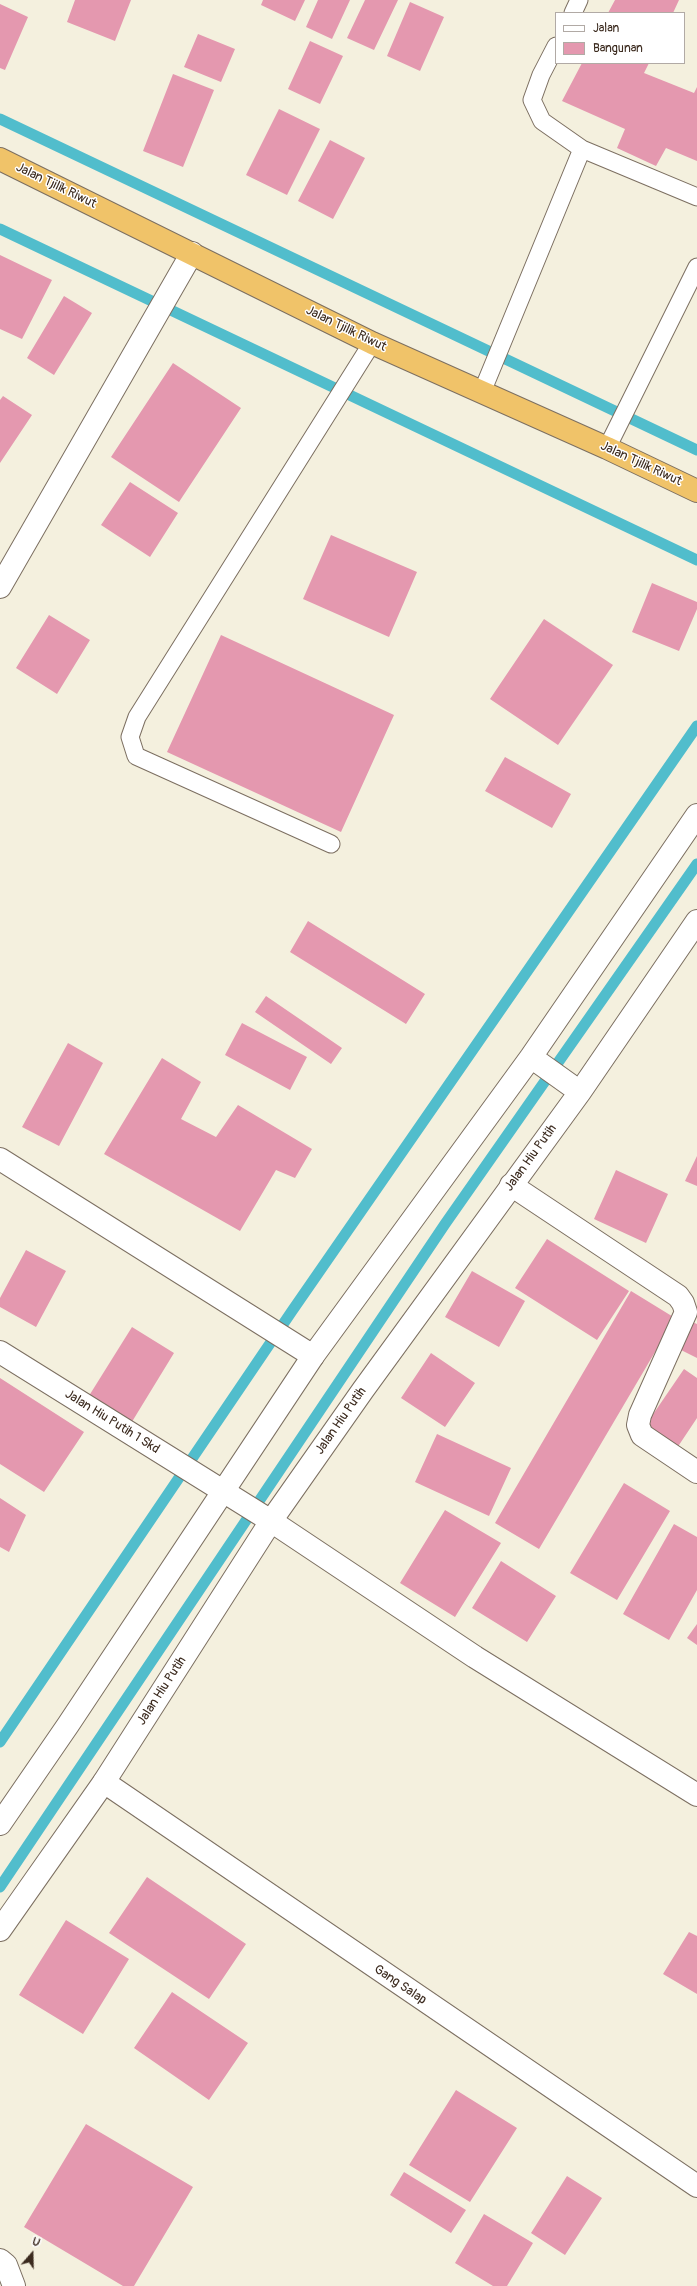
<!DOCTYPE html>
<html>
<head>
<meta charset="utf-8">
<style>
	body { margin:0 }
	#map { position:relative; width:697px; height:2286px; overflow:hidden; background:#f4f0de; font-family:Pangolin,sans-serif }
	canvas { display:block }
	.legend { position:absolute; left:555px; top:12px; width:130px; height:52px; box-sizing:border-box; background:#fff; border:1px solid #b1aaa5; margin:0; padding:5px 7px; list-style:none; font-size:12px; color:#3b2a1e }
	.legend li { display:flex; align-items:center; gap:8px; height:20px }
	.legend b { width:20px; border:1px solid #b1aaa5 }
	.north { position:absolute; left:12px; top:2234px; width:40px; height:40px; -webkit-text-stroke:3px #fff; paint-order:stroke; rotate:20deg; font-size:11px; font-weight:700; line-height:16px; text-align:center; color:#3b2a1e }
	.north::after { content:''; display:block; margin:auto; width:14px; height:18px; background:#3b2a1e; clip-path:polygon(50% 0,100% 100%,50% 72%,0 100%) }
</style>
</head>
<body>
<div id="map">
<canvas width="697" height="2286"></canvas>
<ul class="legend">
<li><b style="height:5px;background:#fff"></b>Jalan</li>
<li><b style="height:11px;background:#e498af"></b>Bangunan</li>
</ul>
<div class="north">U</div>
</div>
<script>
const g = document.querySelector('canvas').getContext('2d');
g.lineJoin = 'round';
function poly(rows) {
  const path = new Path2D();
  for (const r of rows) {
    path.moveTo(r[0], r[1]);
    for (let i = 2; i < r.length; i += 2) path.lineTo(r[i], r[i + 1]);
  }
  return path;
}
function trace(path, color, width, dash) {
  g.strokeStyle = color;
  g.lineWidth = width;
  g.lineCap = dash ? 'butt' : 'round';
  g.setLineDash(dash || []);
  g.stroke(path);
}
function fill(path, color) {
  g.fillStyle = color;
  g.fill(path, 'evenodd');
}
function drawText(font, color, halo, rows, align = 'center') {
  g.font = font + ' Pangolin,sans-serif';
  g.lineWidth = 3;
  g.setLineDash([]);
  g.textBaseline = 'middle';
  g.strokeStyle = halo;
  g.fillStyle = color;
  for (const [text, x, y, turn = 0] of rows) {
    g.save();
    g.translate(x, y);
    g.rotate((+turn || 0) * Math.PI / 180);
    g.textAlign = isNaN(turn) ? turn : align;
    if (halo) g.strokeText(text, 0, 0);
    g.fillText(text, 0, 0);
    g.restore();
  }
}
trace(poly([
	[0,119,697,450],
	[0,229,697,560],
	[0,1742,292,1311,697,726],
	[0,1887,445,1224,697,864]
]), '#51bdcc', 11);
fill(poly([
	[75,0,131,0,115,41,67,22],
	[263,0,305,0,295,21,261,5],
	[318,0,350,0,332,39,306,27],
	[365,0,398,0,374,50,347,38],
	[615,0,679,0,673,13,608,13],
	[410,2,444,17,420,71,387,56],
	[0,4,28,17,5,70,0,68],
	[198,34,235,49,221,82,184,67],
	[310,41,343,56,320,104,288,89],
	[582,63,649,63,644,73,694,93,697,87,697,161,666,148,656,166,617,148,625,129,562,101],
	[173,74,214,90,183,167,143,151],
	[279,109,320,129,287,195,246,175],
	[330,140,365,158,333,219,298,201],
	[0,255,52,280,22,339,0,329],
	[64,296,92,313,54,375,27,358],
	[173,363,241,408,179,502,111,457],
	[3,396,32,415,0,463,0,400],
	[130,482,178,513,150,557,101,525],
	[331,535,417,572,389,637,303,599],
	[652,583,697,602,697,609,679,651,632,632],
	[49,615,90,640,57,694,16,668],
	[544,619,613,665,558,745,490,699],
	[221,635,394,715,341,832,167,752],
	[505,757,571,794,552,828,485,791],
	[308,921,425,994,406,1024,290,952],
	[266,996,342,1048,331,1064,255,1012],
	[242,1023,307,1057,290,1090,225,1055],
	[68,1043,103,1063,59,1146,22,1127],
	[162,1058,201,1082,181,1119,216,1137,238,1105,312,1149,295,1178,276,1170,240,1231,104,1154],
	[697,1156,697,1186,685,1181],
	[616,1170,668,1194,646,1243,594,1219],
	[547,1239,629,1291,597,1340,515,1288],
	[26,1250,66,1271,36,1327,0,1307,0,1298],
	[472,1271,525,1301,499,1347,445,1317],
	[631,1291,675,1318,539,1549,495,1523],
	[690,1321,697,1324,697,1358,677,1348],
	[132,1327,174,1353,130,1425,87,1399],
	[431,1353,475,1383,445,1427,401,1398],
	[684,1369,697,1378,697,1418,675,1451,643,1429],
	[0,1378,84,1432,44,1492,0,1464],
	[437,1434,511,1468,489,1516,415,1482],
	[624,1483,670,1511,617,1600,570,1573],
	[0,1498,26,1515,9,1552,0,1547],
	[445,1510,501,1543,455,1617,400,1583],
	[674,1524,697,1537,697,1590,669,1640,623,1614],
	[501,1561,556,1596,527,1642,472,1608],
	[697,1624,697,1645,687,1638],
	[147,1877,246,1944,209,1999,109,1933],
	[66,1920,129,1959,83,2034,19,1995],
	[689,1932,697,1936,697,1994,663,1974],
	[172,1992,248,2043,209,2100,134,2048],
	[456,2090,517,2128,470,2202,409,2165],
	[86,2124,193,2187,134,2286,123,2286,24,2227],
	[404,2172,466,2210,451,2233,390,2195],
	[567,2176,602,2198,565,2255,531,2233],
	[484,2214,533,2243,507,2286,493,2286,455,2263]
]), '#e498af');
const service = poly([
	[573,13,579,0],
	[582,149,697,197],
	[482,392,582,149,542,121,532,100,541,75,556,46],
	[607,448,697,267],
	[331,844,136,756,130,737,137,717,372,343]
]);
const minor = poly([
	[0,587,192,253],
	[0,1159,313,1356],
	[511,1185,678,1296,683,1303,686,1312,640,1415,638,1425,642,1435,697,1472],
	[0,1352,271,1521,475,1657,697,1795],
	[104,1782,697,2186],
	[0,2260,6,2265,14,2286]
]);
const tertiary = poly([
	[531,1057,580,1092],
	[0,1824,68,1725,313,1356,531,1057,697,815],
	[0,1930,104,1782,271,1521,363,1390,580,1092,697,921]
]);
const trunk = poly([
	[0,159,372,343,607,448,697,491]
]);
trace(service, '#7c6f61', 19);
trace(minor, '#7c6f61', 24);
trace(tertiary, '#7c6f61', 24);
trace(trunk, '#7c6f61', 24);
trace(service, '#fff', 17);
trace(minor, '#fff', 22);
trace(tertiary, '#fff', 22);
trace(trunk, '#f0c369', 22);
drawText('13px', '#3b2a1e', '#fff', [
	["Jalan Tjilik Riwut",56,186,26],
	["Jalan Tjilik Riwut",346,329,26],
	["Jalan Tjilik Riwut",641,464,25],
	["Jalan Hiu Putih",531,1158,-54],
	["Jalan Hiu Putih",341,1421,-55],
	["Jalan Hiu Putih 1 Skd",112,1422,32],
	["Jalan Hiu Putih",162,1691,-57],
	["Gang Salap",400,1985,34]
]);
</script>
</body>
</html>
